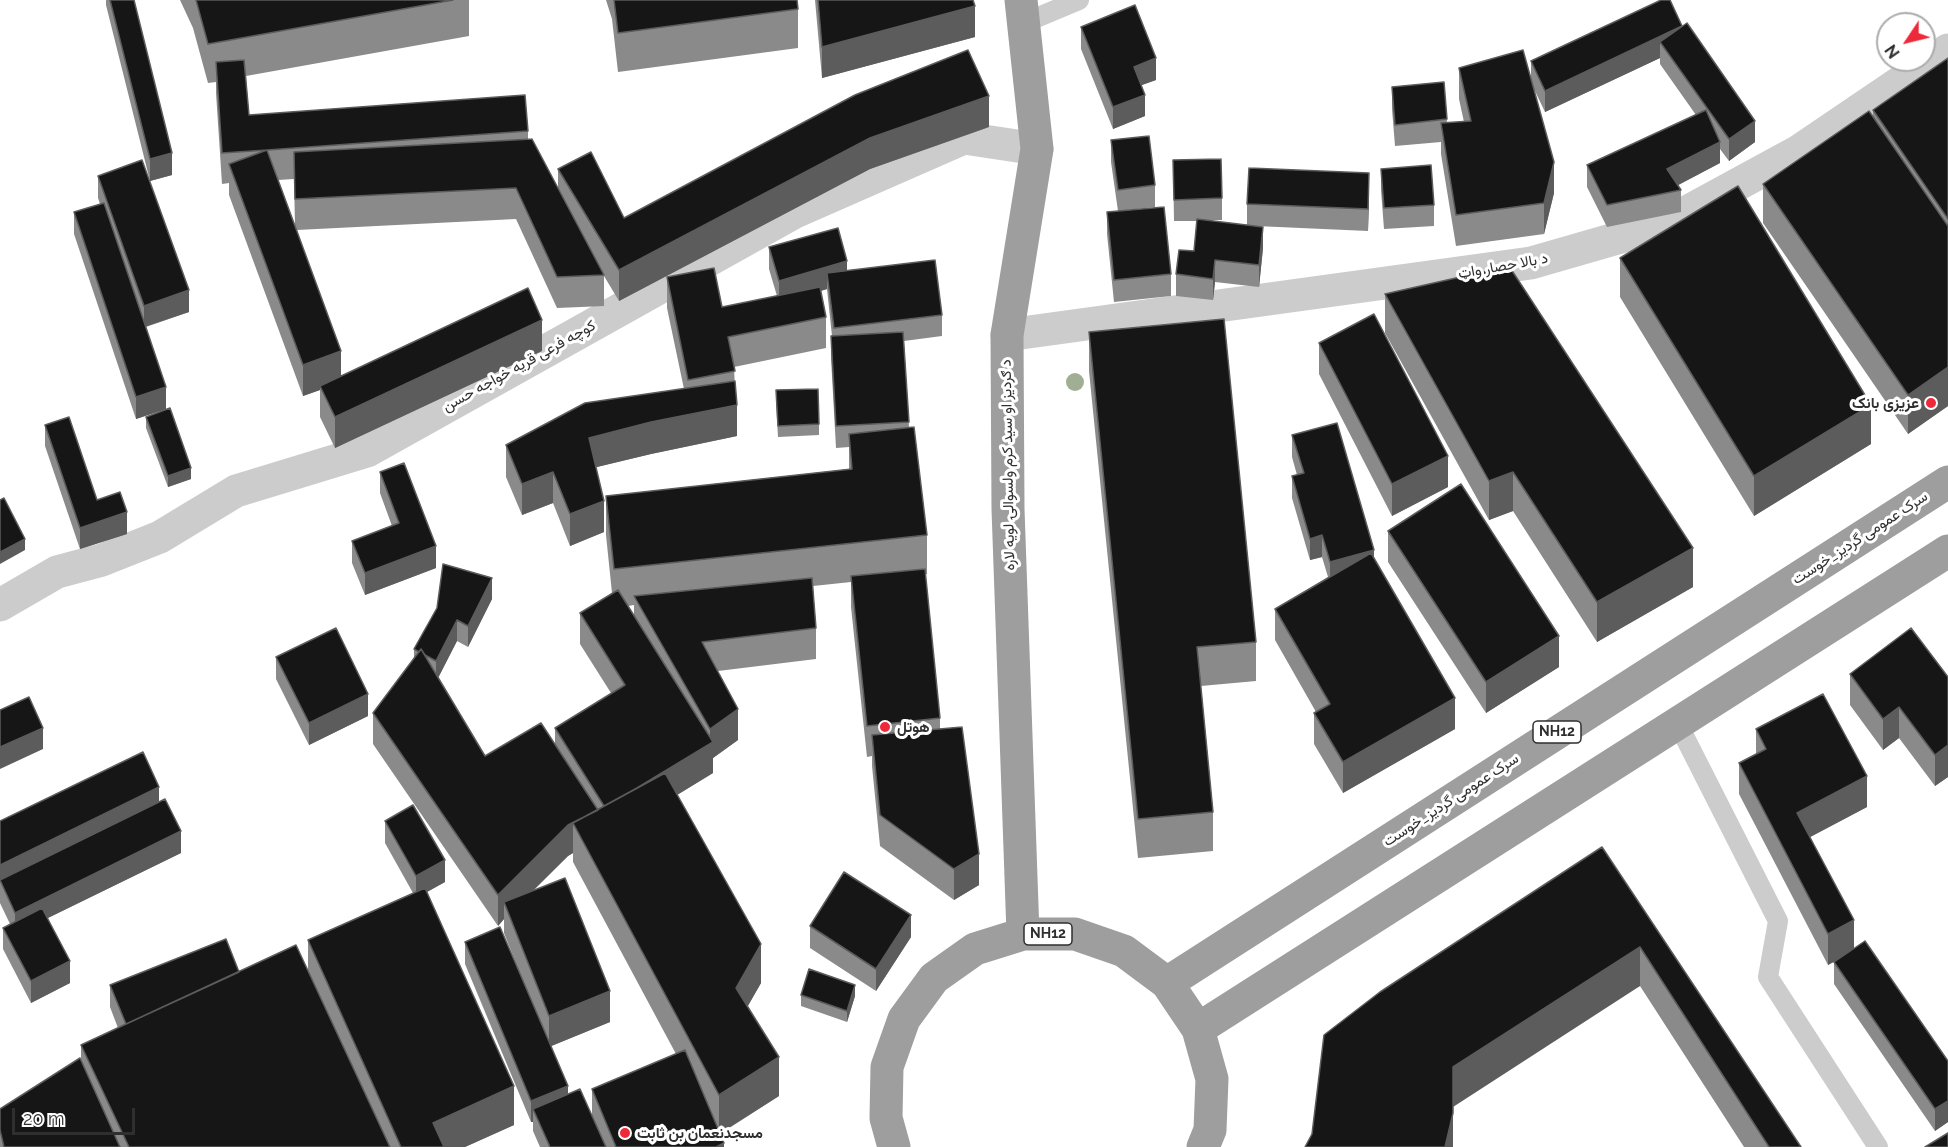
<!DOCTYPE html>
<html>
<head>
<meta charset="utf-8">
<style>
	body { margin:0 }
	#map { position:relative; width:1948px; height:1147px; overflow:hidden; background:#fff; font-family:Raleway,sans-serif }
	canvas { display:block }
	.north { position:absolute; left:1876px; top:12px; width:60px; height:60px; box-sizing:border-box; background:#fff; border:2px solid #acacac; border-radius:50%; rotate:235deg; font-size:16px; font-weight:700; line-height:24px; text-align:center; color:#2f2f2f }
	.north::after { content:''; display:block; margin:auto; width:21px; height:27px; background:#ed2a3a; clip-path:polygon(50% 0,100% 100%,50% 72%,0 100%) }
	.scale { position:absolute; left:12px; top:1108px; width:123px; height:27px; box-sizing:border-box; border:3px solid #2f2f2f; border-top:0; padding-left:8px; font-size:18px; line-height:21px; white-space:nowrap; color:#2f2f2f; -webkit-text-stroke:4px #fff; paint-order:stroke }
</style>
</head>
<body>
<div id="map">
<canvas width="1948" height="1147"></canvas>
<div class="north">N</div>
<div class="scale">20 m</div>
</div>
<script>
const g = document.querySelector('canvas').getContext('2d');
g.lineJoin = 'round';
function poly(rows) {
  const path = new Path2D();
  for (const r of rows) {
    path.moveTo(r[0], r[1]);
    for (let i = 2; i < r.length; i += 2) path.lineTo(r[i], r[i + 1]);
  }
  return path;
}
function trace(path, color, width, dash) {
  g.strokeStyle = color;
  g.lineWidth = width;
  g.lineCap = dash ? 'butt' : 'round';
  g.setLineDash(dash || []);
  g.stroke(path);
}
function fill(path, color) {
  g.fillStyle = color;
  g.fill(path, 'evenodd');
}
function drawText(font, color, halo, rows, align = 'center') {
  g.font = font + ' Raleway,Vazirmatn,sans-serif';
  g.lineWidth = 6;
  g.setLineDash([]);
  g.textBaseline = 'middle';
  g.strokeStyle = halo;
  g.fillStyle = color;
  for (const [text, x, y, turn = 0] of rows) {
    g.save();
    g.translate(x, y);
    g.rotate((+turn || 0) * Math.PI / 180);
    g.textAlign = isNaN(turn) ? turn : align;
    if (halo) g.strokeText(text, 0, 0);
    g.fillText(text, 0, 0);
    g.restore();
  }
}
trace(poly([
	[1024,23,1079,0],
	[1678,724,1778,921,1768,977,1878,1147]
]), '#ccc', 20);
trace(poly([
	[1007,335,1531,263,1663,225,1799,151,1948,50],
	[0,605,57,572,102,560,160,537,236,491,367,451,793,213,964,138,1037,149]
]), '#ccc', 33);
trace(poly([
	[1021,0,1037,149,1007,335,1008,509,1023,934],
	[1167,983,1948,482],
	[1198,1029,1948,551],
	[894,1147,886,1118,887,1067,904,1019,934,978,975,949,1023,934,1075,934,1124,951,1167,983,1198,1029,1212,1079,1210,1130,1203,1147]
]), '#9e9e9e', 33);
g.fillStyle = '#a0af93';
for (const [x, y] of [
	[1075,382]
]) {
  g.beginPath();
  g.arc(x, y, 9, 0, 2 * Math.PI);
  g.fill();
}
fill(poly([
	[106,0,134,0,172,175,150,181,106,5],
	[180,0,469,0,469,36,246,76,249,115,528,131,528,139,558,188,558,169,624,218,989,127,870,169,619,301,604,276,604,306,557,308,516,219,297,230,341,375,542,351,335,448,320,417,320,390,303,396,229,195,229,183,222,184,216,93,216,82,208,83,193,28],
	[294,179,295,225,278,180],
	[606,0,797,0,798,9,798,48,618,72,612,19],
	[815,0,973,0,975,37,822,78],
	[1081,27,1156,80,1141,85,1145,116,1113,129,1081,49],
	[1682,27,1755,142,1729,161,1720,149,1720,163,1678,185,1681,190,1681,212,1607,227,1587,187,1587,165,1696,115,1660,64,1660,58,1545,112,1534,89,1554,193,1544,234,1456,246,1441,154,1441,142,1395,146,1392,109,1392,87,1444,82,1447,123,1464,122,1459,99,1459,68,1531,79,1531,61],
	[1948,58,1948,406,1908,434,1763,223,1763,184,1873,117,1873,110],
	[1111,140,1155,185,1155,207,1118,211,1111,162],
	[1173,160,1222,198,1222,220,1207,220,1247,225,1247,204,1369,195,1368,231,1256,226,1263,248,1259,287,1215,282,1213,300,1176,296,1176,274,1194,251,1197,221,1174,221],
	[1381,169,1434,205,1434,226,1384,229,1381,190],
	[98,176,189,312,146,327,166,409,136,419,74,234,74,212,100,204,98,198],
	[1107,212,1171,274,1171,296,1114,302,1107,234],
	[769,247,847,271,942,315,942,336,904,341,909,427,927,535,927,574,925,574,940,718,940,729,979,885,954,900,880,846,872,766,872,756,867,757,851,607,851,582,813,586,816,628,816,659,718,671,738,740,713,758,713,773,677,795,761,983,747,1007,779,1096,720,1134,724,1147,540,1147,533,1131,533,1122,531,1122,465,964,465,942,523,981,504,933,504,919,498,926,373,744,373,713,414,658,414,649,437,608,492,599,468,647,457,641,438,678,485,756,555,745,555,728,611,693,580,644,580,613,612,593,606,535,606,496,849,469,849,447,836,448,831,358,831,336,832,336,827,289,821,291,826,317,826,348,734,367,737,436,651,454,596,467,604,532,570,546,553,503,522,515,506,477,506,445,684,389,667,308,667,277,722,307,777,296,769,269],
	[634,605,634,615,628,606],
	[573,853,573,862,676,1054,592,1089,592,1116,568,1094,551,1046,610,1022,533,891,568,856],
	[1620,258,1871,444,1754,516,1620,297],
	[1385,294,1693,587,1597,642,1513,511,1489,520,1385,333],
	[1089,332,1256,642,1256,681,1201,686,1213,812,1213,851,1138,858,1089,371],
	[1319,343,1448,487,1392,516,1319,374],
	[776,402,819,424,819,435,778,437],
	[146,417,191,479,168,487,146,428],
	[45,425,97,500,127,534,80,549,45,446],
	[1292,435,1374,558,1455,729,1343,793,1314,744,1314,713,1316,712,1275,640,1275,609,1328,577,1322,557,1310,560,1292,498,1292,476,1297,475,1292,457],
	[380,472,436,568,365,595,352,563,352,541,392,526,380,493],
	[1388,531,1559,667,1486,713,1388,562],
	[276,657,368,716,309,745,276,679],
	[1850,674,1948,677,1948,777,1935,786,1899,738,1883,750,1850,705],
	[1756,729,1867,807,1810,837,1854,948,1948,1061,1948,1122,1935,1131,1834,984,1834,962,1835,961,1828,965,1739,794,1739,763,1756,754],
	[159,802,181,853,48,918,70,983,31,1003,3,949,3,928,10,924,0,903,0,821],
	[385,821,445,882,427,892,514,1125,465,1147,0,1147,0,1109,81,1061,81,1045,118,1028,110,1007,110,985,239,972,308,971,308,940,413,893,385,843],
	[1602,847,1801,1147,1744,1147,1640,986,1305,1147],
	[810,926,911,937,876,991,810,948],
	[801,995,855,996,847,1022,801,1006]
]), '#8a8a8a');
fill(poly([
	[975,6,975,37,822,78,822,47],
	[1682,26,1682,47,1660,42,1660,58,1545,112,1545,91],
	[1156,58,1156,80,1134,88,1134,67],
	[1145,95,1145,116,1113,129,1113,107],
	[989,96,989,127,870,169,619,301,619,270,870,138],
	[1755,121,1755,142,1729,161,1729,139],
	[1720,142,1720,163,1667,191,1667,169],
	[172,153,172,175,150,181,150,159],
	[1554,162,1554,193,1544,234,1544,203],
	[1369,173,1369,195,1368,231,1368,209],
	[1263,227,1263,248,1259,287,1259,265],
	[1215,260,1215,282,1213,300,1213,279],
	[847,261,847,283,827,273,827,289,779,303,779,281],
	[189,290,189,312,144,327,144,306],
	[542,320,542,351,335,448,335,417],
	[341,351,341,382,320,386,320,390,303,396,303,365],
	[1948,367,1948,406,1908,434,1908,395],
	[166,387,166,409,136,419,136,397],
	[737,405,737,436,651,454,589,469,589,438,651,422],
	[1871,405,1871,444,1754,516,1754,476],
	[1448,456,1448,487,1392,516,1392,484],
	[191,468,191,479,168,487,168,476],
	[553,472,553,503,522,515,522,484],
	[1513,472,1513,511,1489,520,1489,481],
	[604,501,604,532,570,546,570,514],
	[127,512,127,534,80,549,80,528],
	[1322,535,1322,557,1310,560,1310,539],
	[25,539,25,550,0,564,0,552],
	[436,546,436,568,365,595,365,573],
	[1693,548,1693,587,1597,642,1597,602],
	[1374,550,1374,571,1330,584,1330,562],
	[492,578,492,599,468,647,468,626],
	[457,620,457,641,436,682,436,661],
	[1559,636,1559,667,1486,713,1486,682],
	[368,694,368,716,309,745,309,723],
	[1455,698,1455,729,1343,793,1343,762],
	[1899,707,1899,738,1883,750,1883,719],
	[738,709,738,740,713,758,713,773,605,839,605,808,710,743,710,729],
	[43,728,43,749,0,769,0,747],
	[1948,745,1948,777,1935,786,1935,755],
	[1867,776,1867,807,1797,844,1797,813],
	[159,787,159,818,0,882,0,865],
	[598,810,573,823,573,853,568,856,509,914,504,902,504,919,498,926,498,895,568,825],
	[181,831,181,853,15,934,15,913],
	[979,854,979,885,954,900,954,869],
	[445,860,445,882,416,898,416,876],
	[911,915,911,937,876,991,876,969],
	[1854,920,1854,951,1828,965,1828,934],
	[761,944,761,983,736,1027,736,988],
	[1640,947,1640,986,1453,1107,1453,1147,1445,1147,1453,1067],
	[70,961,70,983,31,1003,31,981],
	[855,985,855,996,847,1022,847,1011],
	[610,991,610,1022,549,1047,549,1016],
	[779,1057,779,1096,719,1134,719,1095],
	[514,1086,514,1125,465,1147,433,1147,433,1123],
	[568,1086,568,1107,533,1109,533,1122,531,1122,531,1101],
	[1948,1101,1948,1122,1935,1131,1935,1109],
	[724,1143,724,1147,716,1147]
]), '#5c5c5c');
const building = poly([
	[110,0,134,0,172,153,150,159,110,0],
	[196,0,453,0,208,44,196,0],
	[614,0,797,0,798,9,618,33,614,0],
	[818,0,973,0,975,6,822,47,818,0],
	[1661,0,1670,0,1682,26,1545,91,1531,61,1661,0],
	[1135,5,1156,58,1134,67,1145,95,1113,107,1081,27,1135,5],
	[1687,23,1755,121,1729,139,1660,42,1687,23],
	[968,50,989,96,870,138,619,270,558,169,591,152,624,218,855,95,968,50],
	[1523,50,1554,162,1544,203,1456,215,1441,123,1471,121,1459,68,1523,50],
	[1948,58,1948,219,1873,110,1948,58],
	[244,60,249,115,525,95,528,131,267,150,341,351,303,365,229,164,267,150,222,153,216,62,244,60],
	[1444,82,1447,119,1395,125,1392,87,1444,82],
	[1706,110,1720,142,1667,169,1681,190,1607,205,1587,165,1706,110],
	[1869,111,1948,226,1948,367,1908,395,1763,184,1869,111],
	[1149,136,1155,185,1118,190,1111,140,1149,136],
	[532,139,604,275,557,277,516,188,295,199,294,152,532,139],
	[1221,159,1222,198,1174,200,1173,160,1221,159],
	[142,160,189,290,144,306,98,176,142,160],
	[1431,165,1434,205,1384,208,1381,169,1431,165],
	[1249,168,1369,173,1368,209,1247,204,1249,168],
	[1738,186,1871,405,1754,476,1620,258,1738,186],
	[104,203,166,387,136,397,74,212,104,203],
	[1164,207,1171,274,1114,280,1107,212,1164,207],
	[1197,219,1263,227,1259,265,1215,260,1213,279,1176,274,1179,250,1194,251,1197,219],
	[838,228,847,261,779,281,769,247,838,228],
	[935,260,942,315,834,328,827,273,935,260],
	[1509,266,1693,548,1597,602,1513,472,1489,481,1385,294,1509,266],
	[714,268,722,307,820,287,826,317,728,337,735,371,688,380,667,277,714,268],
	[528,288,542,320,335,417,320,386,528,288],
	[1374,314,1448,456,1392,484,1319,343,1374,314],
	[1224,319,1256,642,1197,647,1213,812,1138,819,1089,332,1224,319],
	[903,332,909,422,836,426,831,336,903,332],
	[735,381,737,405,651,422,589,438,604,501,570,514,553,472,522,484,506,445,585,403,735,381],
	[818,389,819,424,778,426,776,390,818,389],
	[170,408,191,468,168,476,146,417,170,408],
	[69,417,97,500,120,492,127,512,80,528,45,425,69,417],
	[1337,423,1374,550,1330,562,1322,535,1310,539,1292,476,1304,473,1292,435,1337,423],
	[914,427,927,535,614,569,606,496,852,469,849,434,914,427],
	[404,463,436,546,365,573,352,541,399,523,380,472,404,463],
	[1461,484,1559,636,1486,682,1388,531,1461,484],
	[4,498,25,539,0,552,0,500,4,498],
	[1371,553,1455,698,1343,762,1314,713,1330,704,1275,609,1371,553],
	[443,564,492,578,468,626,457,620,436,661,425,655,421,649,419,652,414,649,437,608,443,564],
	[925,569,940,718,867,726,851,576,925,569],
	[812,578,816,628,702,642,738,709,710,729,634,596,812,578],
	[618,590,713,742,637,788,604,806,555,728,625,685,580,613,618,590],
	[336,628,368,694,309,723,276,657,336,628],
	[1911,628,1948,677,1948,745,1935,755,1899,707,1883,719,1850,674,1911,628],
	[421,649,485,756,541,723,598,810,568,825,498,895,373,713,421,649],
	[1823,694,1867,776,1797,813,1854,920,1828,934,1739,763,1766,749,1756,729,1823,694],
	[29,697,43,728,0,747,0,710,29,697],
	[962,727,979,854,954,869,880,815,872,735,962,727],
	[143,752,159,787,0,865,0,821,143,752],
	[665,773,761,944,736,988,779,1057,719,1095,573,823,665,773],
	[165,799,181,831,15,913,0,880,165,799],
	[413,805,445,860,416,876,385,821,413,805],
	[1602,847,1801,1147,1769,1147,1640,947,1453,1067,1453,1113,1445,1147,1305,1147,1312,1134,1324,1035,1380,992,1602,847],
	[844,872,911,915,876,969,810,926,844,872],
	[565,878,610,991,549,1016,504,902,565,878],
	[425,888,514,1086,433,1123,444,1147,401,1147,308,940,425,888],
	[42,908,70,961,31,981,3,928,42,908],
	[500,927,568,1086,531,1101,465,942,500,927],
	[226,939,239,972,126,1024,110,985,226,939],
	[1865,941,1948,1061,1948,1101,1935,1109,1834,962,1865,941],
	[296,945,390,1147,129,1147,81,1045,296,945],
	[809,969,855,985,847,1011,801,995,809,969],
	[685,1050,724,1143,716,1147,616,1147,592,1089,685,1050],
	[80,1058,120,1147,4,1147,0,1130,0,1109,80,1058],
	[580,1089,606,1147,550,1147,533,1109,580,1089],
	[1948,1133,1948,1147,1925,1147,1948,1133]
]);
fill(building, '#161616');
trace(building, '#5c5c5c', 1.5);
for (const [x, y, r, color] of [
	[1931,403,6,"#ed2a3a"],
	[885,727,6,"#ed2a3a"],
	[625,1133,6,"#ed2a3a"]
]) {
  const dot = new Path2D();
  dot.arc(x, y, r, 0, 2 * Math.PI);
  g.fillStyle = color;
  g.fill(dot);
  trace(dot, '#fff', 2);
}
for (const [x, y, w] of [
	[1557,732,48],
	[1048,934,48]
]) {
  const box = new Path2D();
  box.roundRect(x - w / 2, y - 11, w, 22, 4.5);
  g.fillStyle = '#fff';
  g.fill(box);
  trace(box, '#2f2f2f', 1.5);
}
drawText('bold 14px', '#2f2f2f', null, [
	["NH12",1557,732],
	["NH12",1048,934]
]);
drawText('15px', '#2f2f2f', '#fff', [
	["د بالا حصار واټ",1503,266,-10],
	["کوچه فرعی قریه خواجه حسن",519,366,-29],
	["د ګردیز او سید کرم ولسوالۍ لویه لاره",1008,465,-91],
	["سرک عمومی گردیز_خوست",1860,538,-33],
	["سرک عمومی گردیز_خوست",1451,800,-33]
]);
drawText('bold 15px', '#2f2f2f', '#fff', [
	["عزیزی بانک",1919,403,"right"],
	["هوتل",897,727],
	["مسجدنعمان بن ثابت",637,1133]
], 'left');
</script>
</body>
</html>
